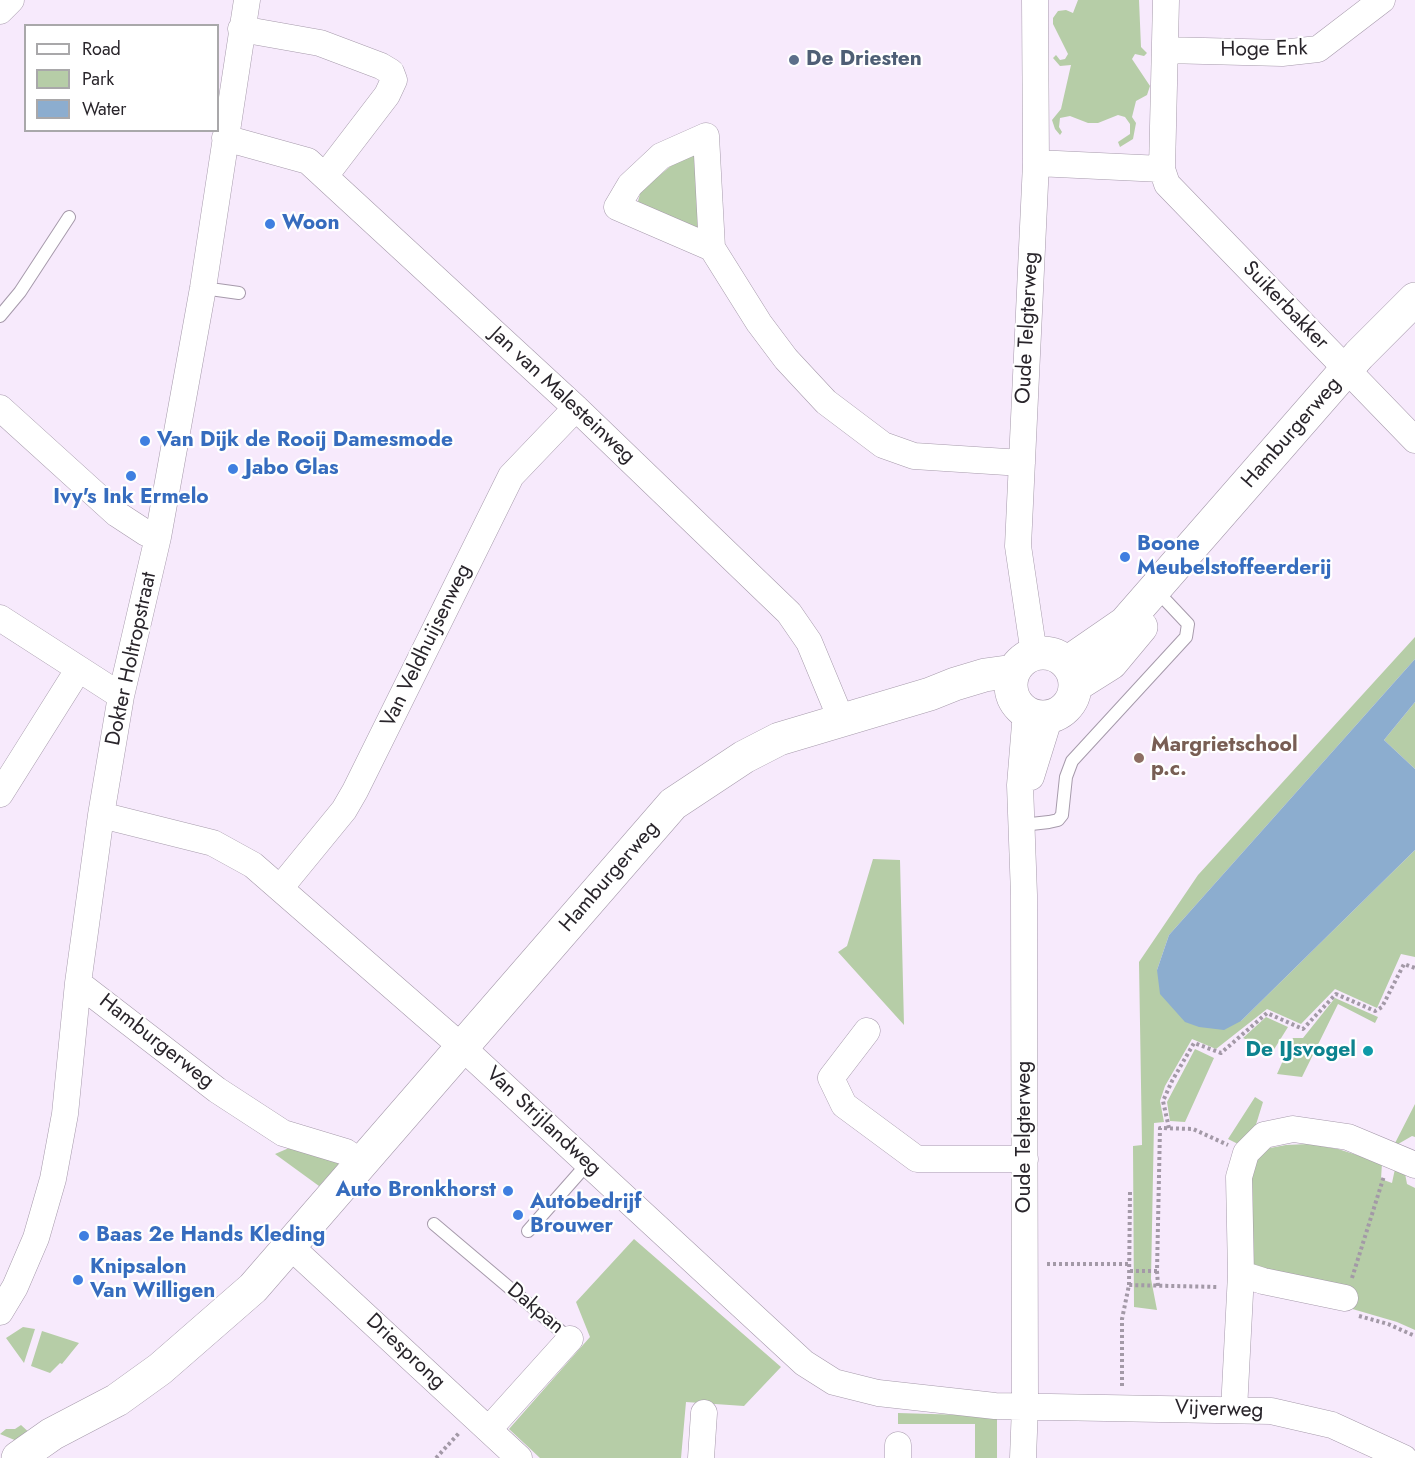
<!DOCTYPE html>
<html>
<head>
<meta charset="utf-8">
<style>
	body { margin:0 }
	#map { position:relative; width:1415px; height:1458px; overflow:hidden; background:#f7eafc; font-family:Jost,sans-serif }
	canvas { display:block }
	.legend { position:absolute; left:24px; top:24px; width:195px; height:108px; box-sizing:border-box; background:#fff; border:2px solid #a9a8aa; margin:0; padding:8px 10px; list-style:none; font-size:18px; color:#29252b }
	.legend li { display:flex; align-items:center; gap:12px; height:30px }
	.legend b { width:30px; border:2px solid #a9a8aa }
</style>
</head>
<body>
<div id="map">
<canvas width="1415" height="1458"></canvas>
<ul class="legend">
<li><b style="height:8px;background:#fff"></b>Road</li>
<li><b style="height:16px;background:#b6cda7"></b>Park</li>
<li><b style="height:16px;background:#8cadcf"></b>Water</li>
</ul>
</div>
<script>
const g = document.querySelector('canvas').getContext('2d');
g.lineJoin = 'round';
function fill(path, color) {
  g.fillStyle = color;
  g.fill(path, 'evenodd');
}
function poly(rows) {
  const path = new Path2D();
  for (const r of rows) {
    if (r.length === 3) {
      path.moveTo(r[0] + r[2], r[1]);
      path.arc(r[0], r[1], r[2], 0, 2 * Math.PI);
      continue;
    }
    path.moveTo(r[0], r[1]);
    for (let i = 2; i < r.length; i += 2) path.lineTo(r[i], r[i + 1]);
  }
  return path;
}
function trace(path, color, width, dash) {
  g.strokeStyle = color;
  g.lineWidth = width;
  g.lineCap = dash ? 'butt' : 'round';
  g.setLineDash(dash || []);
  g.stroke(path);
}
function drawText(font, color, halo, rows, align = 'center') {
  g.font = font + ' Jost,sans-serif';
  g.lineWidth = 4.5;
  g.setLineDash([]);
  g.textBaseline = 'middle';
  g.strokeStyle = halo;
  g.fillStyle = color;
  for (const [text, x, y, turn = 0] of rows) {
    g.save();
    g.translate(x, y);
    g.rotate((+turn || 0) * Math.PI / 180);
    g.textAlign = isNaN(turn) ? turn : align;
    if (halo) g.strokeText(text, 0, 0);
    g.fillText(text, 0, 0);
    g.restore();
  }
}
fill(poly([
	[1078,0,1139,0,1141,47,1147,53,1144,56,1135,54,1132,59,1150,86,1147,95,1136,101,1132,117,1136,123,1133,139,1120,147,1118,142,1130,134,1130,124,1125,117,1118,115,1098,123,1088,123,1070,116,1060,118,1059,127,1062,132,1060,135,1055,129,1052,120,1061,109,1071,65,1060,66,1053,58,1056,55,1060,60,1065,59,1068,54,1053,24,1053,18,1058,11,1066,10,1073,13],
	[694,152,698,162,700,227,688,231,642,206,638,201,641,191,685,154],
	[1415,637,1415,659,1169,935,1157,970,1241,1021,1415,850,1415,957,1401,954,1377,1008,1335,989,1301,1024,1267,1009,1216,1049,1192,1039,1165,1086,1160,1101,1164,1122,1154,1123,1151,1279,1157,1310,1134,1307,1133,1146,1142,1145,1139,962,1198,875],
	[1415,702,1415,769,1384,740],
	[873,859,900,860,904,1025,838,952,847,946],
	[1335,998,1378,1017,1375,1023,1338,1004,1302,1077,1277,1074,1293,1038,1303,1038],
	[1266,1017,1288,1027,1273,1051,1243,1038],
	[1195,1049,1214,1058,1185,1122,1170,1121,1167,1102],
	[1255,1097,1263,1102,1254,1131,1240,1145,1228,1139],
	[1415,1104,1415,1137,1412,1136,1393,1147],
	[1309,1144,1338,1149,1382,1163,1381,1179,1392,1183,1396,1164,1404,1168,1407,1184,1415,1188,1415,1330,1397,1322,1349,1308,1246,1267,1249,1166,1265,1149,1286,1145],
	[289,1148,340,1163,319,1186,275,1154],
	[634,1239,781,1367,744,1406,686,1402,681,1458,540,1458,509,1429,590,1337,576,1302],
	[23,1327,35,1329,24,1363,6,1338],
	[42,1331,79,1343,62,1364,60,1363,50,1373,31,1366],
	[898,1413,997,1416,997,1458,975,1458,975,1424,898,1424],
	[21,1425,33,1436,17,1441,0,1434,6,1429,15,1429]
]), '#b6cda7');
fill(poly([
	[1415,659,1415,702,1384,740,1415,769,1415,850,1241,1021,1224,1030,1199,1027,1185,1022,1160,994,1157,970,1169,935]
]), '#8cadcf');
const lane = poly([
	[203,288,239,293],
	[0,316,20,292,69,217],
	[1022,825,1049,822,1058,820,1062,815,1066,777,1072,761,1186,637,1188,624,1155,589],
	[434,1224,570,1339],
	[528,1231,588,1163]
]);
const street = poly([
	[1166,0,1162,169,1167,184,1415,440],
	[0,11,11,0],
	[241,29,320,43,381,66,391,72,394,80,387,95,325,176],
	[1165,50,1282,53,1318,49,1382,0],
	[225,138,308,161,576,408,789,613,809,642,841,719],
	[1036,163,1162,169],
	[712,248,617,207,630,185,661,156,706,136,712,248,759,323,786,359,826,402,883,445,914,456,1022,463],
	[0,408,117,514,146,533,158,537],
	[0,618,121,696],
	[1034,654,1018,546,1036,163,1035,0],
	[1031,777,1050,716],
	[0,794,78,670],
	[101,815,213,843,253,865,463,1048,804,1363,834,1382,878,1393,995,1406,1271,1411,1332,1425,1404,1458],
	[281,887,344,810,355,791,511,476,576,408],
	[78,983,217,1090,283,1133,346,1152,362,1163],
	[867,1031,831,1078,844,1105,917,1159,1025,1159],
	[291,1247,519,1458],
	[1241,1274,1263,1281,1345,1298],
	[0,1312,15,1287,36,1238,53,1179,65,1114,78,983,101,815,121,696,158,537,203,288,247,0],
	[1234,1410,1241,1274,1239,1177,1246,1153,1264,1135,1293,1129,1348,1137,1415,1165],
	[489,1429,570,1339],
	[701,1458,704,1413],
	[898,1458,898,1445],
	[1023,1458,1025,1406,1024,895,1020,785,1026,712]
]);
const secondary = poly([
	[1043,685,32],
	[1067,663,1125,623,1359,355,1415,299],
	[1076,685,1111,663,1141,627],
	[18,1458,52,1434,117,1400,160,1369,253,1288,673,804,744,757,779,739,930,694,955,684,985,675,1014,671]
]);
trace(lane, '#a69aab', 14);
trace(street, '#a69aab', 27);
trace(secondary, '#a69aab', 34);
trace(poly([
	[1169,1128,1163,1101,1172,1081,1194,1043,1221,1053,1267,1013,1303,1029,1336,994,1375,1011,1382,1007,1404,964,1415,968],
	[1047,1264,1130,1264],
	[1130,1271,1157,1271,1160,1128,1193,1129,1228,1145],
	[1157,1271,1158,1286],
	[1352,1278,1384,1176],
	[1129,1285,1130,1192],
	[1359,1316,1388,1324,1415,1336],
	[1122,1386,1122,1319,1129,1285,1218,1287],
	[436,1458,460,1432]
]), '#a399a7', 4, [3, 3]);
trace(lane, '#fff', 12);
trace(street, '#fff', 26);
trace(secondary, '#fff', 33);
for (const [x, y, r, color] of [
	[794,60,6,"#5c6f8a"],
	[270,224,6,"#3f7fe0"],
	[145,441,6,"#3f7fe0"],
	[233,469,6,"#3f7fe0"],
	[131,476,6,"#3f7fe0"],
	[1125,557,6,"#3f7fe0"],
	[1139,758,6,"#8d6e63"],
	[1368,1051,6,"#0f9aa8"],
	[508,1191,6,"#3f7fe0"],
	[518,1215,6,"#3f7fe0"],
	[84,1236,6,"#3f7fe0"],
	[78,1280,6,"#3f7fe0"]
]) {
  const dot = new Path2D();
  dot.arc(x, y, r, 0, 2 * Math.PI);
  g.fillStyle = color;
  g.fill(dot);
  trace(dot, '#fff', 2);
}
drawText('21px', '#29252b', '#fff', [
	["Hoge Enk",1264,50,-1],
	["Suikerbakker",1285,306,46],
	["Oude Telgterweg",1028,328,-87],
	["Jan van Malesteinweg",562,396,43],
	["Hamburgerweg",1292,433,-49],
	["Van Veldhuijsenweg",427,646,-64],
	["Dokter Holtropstraat",132,659,-78],
	["Hamburgerweg",610,877,-49],
	["Hamburgerweg",156,1042,38],
	["Van Strijlandweg",543,1122,43],
	["Oude Telgterweg",1025,1137,-90],
	["Dakpan",535,1309,40],
	["Driesprong",405,1352,43],
	["Vijverweg",1219,1410,2]
]);
drawText('bold 21px', '#4e5e75', '#fff', [
	["De Driesten",806,60]
], 'left');
drawText('bold 21px', '#366cbe', '#fff', [
	["Woon",282,224],
	["Van Dijk de Rooij Damesmode",157,441],
	["Jabo Glas",245,469],
	["Ivy's Ink Ermelo",131,498,"center"],
	["Boone",1137,545],
	["Meubelstoffeerderij",1137,569],
	["Auto Bronkhorst",496,1191,"right"],
	["Autobedrijf",530,1203],
	["Brouwer",530,1227],
	["Baas 2e Hands Kleding",96,1236],
	["Knipsalon",90,1268],
	["Van Willigen",90,1292]
], 'left');
drawText('bold 21px', '#785e54', '#fff', [
	["Margrietschool",1151,746],
	["p.c.",1151,770]
], 'left');
drawText('bold 21px', '#0d838f', '#fff', [
	["De IJsvogel",1356,1051]
], 'right');
</script>
</body>
</html>
